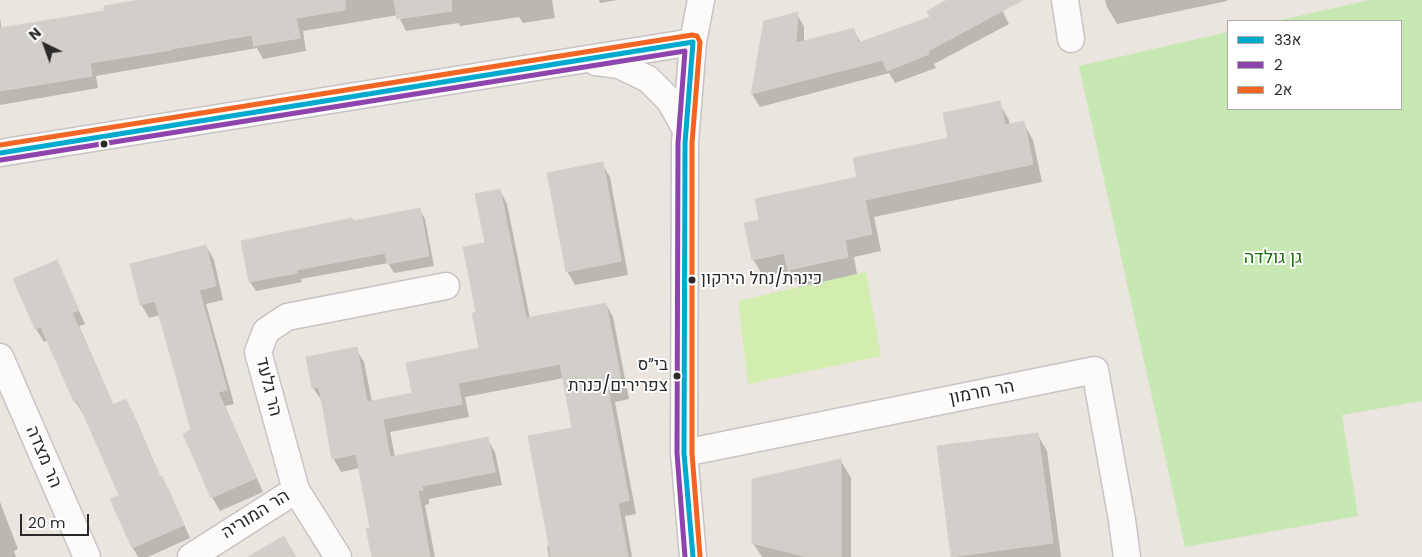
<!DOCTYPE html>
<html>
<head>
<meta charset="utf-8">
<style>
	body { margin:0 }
	#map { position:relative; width:1422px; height:557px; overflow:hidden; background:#eae5de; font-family:Poppins,Heebo,sans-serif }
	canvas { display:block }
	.legend { position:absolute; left:1227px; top:20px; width:175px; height:90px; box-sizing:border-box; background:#fff; border:1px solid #aaa; margin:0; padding:6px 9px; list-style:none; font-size:15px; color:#2a2a2a }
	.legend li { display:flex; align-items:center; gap:10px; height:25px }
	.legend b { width:25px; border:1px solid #aaa }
	.north { position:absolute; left:20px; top:20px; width:50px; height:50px; -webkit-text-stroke:4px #fff; paint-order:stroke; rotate:318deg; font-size:14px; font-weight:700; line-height:20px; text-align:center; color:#2a2a2a }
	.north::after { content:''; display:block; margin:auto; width:18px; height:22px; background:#2a2a2a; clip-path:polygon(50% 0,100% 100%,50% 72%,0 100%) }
	.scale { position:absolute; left:20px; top:514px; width:69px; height:22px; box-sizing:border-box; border:2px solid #2a2a2a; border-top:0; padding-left:6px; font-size:15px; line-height:18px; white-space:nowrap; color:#2a2a2a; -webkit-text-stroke:4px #fff; paint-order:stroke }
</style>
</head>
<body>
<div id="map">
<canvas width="1422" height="557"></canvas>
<ul class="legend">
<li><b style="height:6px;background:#00a9ce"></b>33א</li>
<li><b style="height:6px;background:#8e44ad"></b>2</li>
<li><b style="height:6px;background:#f26522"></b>2א</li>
</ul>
<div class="north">N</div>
<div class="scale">20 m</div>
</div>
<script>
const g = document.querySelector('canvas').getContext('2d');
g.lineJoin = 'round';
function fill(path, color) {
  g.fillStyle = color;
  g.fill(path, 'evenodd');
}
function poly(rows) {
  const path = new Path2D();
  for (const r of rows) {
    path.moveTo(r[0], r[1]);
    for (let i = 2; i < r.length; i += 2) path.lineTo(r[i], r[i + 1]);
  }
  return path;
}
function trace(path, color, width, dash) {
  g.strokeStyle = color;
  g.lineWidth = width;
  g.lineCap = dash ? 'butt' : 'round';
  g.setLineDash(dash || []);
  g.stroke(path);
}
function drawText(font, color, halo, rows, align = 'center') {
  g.font = font + ' Poppins,Heebo,sans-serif';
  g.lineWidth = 4;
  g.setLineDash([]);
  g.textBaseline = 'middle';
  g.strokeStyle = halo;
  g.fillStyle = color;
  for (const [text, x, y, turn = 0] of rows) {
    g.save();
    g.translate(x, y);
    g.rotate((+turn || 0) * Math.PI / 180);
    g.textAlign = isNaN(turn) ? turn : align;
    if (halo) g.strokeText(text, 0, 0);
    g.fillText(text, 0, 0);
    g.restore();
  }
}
fill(poly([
	[1370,0,1422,0,1422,401,1342,415,1358,516,1185,547,1079,66,1228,32,1228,109,1401,109,1401,21,1276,21]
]), '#c7e8b3');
fill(poly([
	[866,272,881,356,748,384,738,301]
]), '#d3edb0');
fill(poly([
	[151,0,552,0,555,18,523,23,519,17,460,26,459,23,406,31,398,15,303,31,306,51,263,59,257,48,96,76,98,88,0,105,0,19,2,29,106,12],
	[599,0,617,0,600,3],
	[949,0,997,0,1009,24,934,64,936,68,895,83,889,73,760,107,752,94,765,22,797,14,804,27,804,42,853,29,861,43,932,17],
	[1105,0,1227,0,1227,1,1117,24,1107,7],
	[999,103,1009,120,1010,125,1023,122,1033,140,1042,182,874,217,881,251,854,257,857,274,799,287,790,271,763,276,753,259,761,221,950,139],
	[602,164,610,177,628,275,575,285,567,271],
	[500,190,507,204,530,319,606,304,613,317,629,399,615,402,636,514,625,516,632,557,549,557,547,546,550,545,573,429,564,378,465,397,469,417,390,432,395,457,487,438,495,452,502,485,429,499,429,504,425,505,435,557,373,557,371,529,360,468,341,472,333,458,322,401,313,388,308,358,356,349,364,362,372,402,414,394,480,349,477,313,486,244],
	[420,210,425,219,434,266,394,273,388,263,301,279,302,282,256,291,250,282,354,222],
	[206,246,214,260,223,300,206,304,234,404,225,406,263,492,220,511,212,497,160,315,149,318,141,304],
	[63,275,85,324,79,326,114,406,125,400,133,413,161,478,169,490,190,538,148,557,138,557,133,548,111,499,121,495,84,413,83,414,75,401,48,340,44,342,36,329,15,280],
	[1037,434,1047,451,1061,557,953,557],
	[841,461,851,478,851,557,762,557,753,543],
	[0,502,18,549,14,551,16,557,0,557]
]), '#0003');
const building = poly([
	[140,0,345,0,345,10,296,18,300,38,254,46,252,35,171,49,171,50,90,63,92,76,0,91,0,28,104,11,104,6,140,0],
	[394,0,451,0,452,11,397,19,394,0],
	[947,0,1023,0,928,51,929,54,887,71,883,60,751,94,764,21,798,12,796,43,854,28,858,43,930,17,927,11,947,0],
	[1000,101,1005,125,1024,121,1033,164,865,200,872,234,845,240,848,257,788,270,784,253,752,260,744,223,759,220,755,199,857,177,853,158,948,138,943,113,1000,101],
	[603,162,621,261,566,272,547,173,603,162],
	[500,189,526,318,606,303,622,386,608,389,629,500,618,503,628,557,551,557,528,436,572,428,560,364,458,383,462,404,383,419,390,457,488,437,495,472,422,486,423,490,418,491,430,557,372,557,366,529,370,528,356,454,332,459,319,387,312,388,306,357,357,347,367,402,412,393,406,363,479,348,472,313,476,312,463,247,485,243,475,194,500,189],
	[420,208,429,256,387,264,385,253,296,270,297,273,249,282,241,241,352,218,353,221,420,208],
	[206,245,216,286,199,290,227,390,218,392,256,478,211,498,183,434,191,430,155,301,140,305,130,264,206,245],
	[57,260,79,310,72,313,113,405,126,399,160,477,162,476,184,525,132,548,110,499,119,495,77,400,74,402,41,327,35,329,13,279,57,260],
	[1038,433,1053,543,951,557,937,446,1038,433],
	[841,459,841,557,807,557,752,543,752,479,841,459],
	[284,536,296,557,248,557,284,536]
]);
fill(building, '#d2cfca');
trace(building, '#d4d1ca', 1);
const minor = poly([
	[1065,0,1071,39],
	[596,62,619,65,648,79,670,101,686,130],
	[0,153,693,42],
	[0,357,87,557],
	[684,453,1095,370,1122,520,1127,557],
	[191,557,296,490],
	[338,557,296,490,258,352,266,331,287,317,446,286],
	[693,557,684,453,685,143,693,42,701,0]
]);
trace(minor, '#c6c4c4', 29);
trace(minor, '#fcfbfa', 26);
trace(poly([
	[0,153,693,42,685,143,684,453,693,557]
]), '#00a9ce', 5);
trace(poly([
	[1,160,685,51,678,143,677,453,685,557]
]), '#8e44ad', 5);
trace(poly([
	[0,145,692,35,697,36,700,42,692,143,692,453,700,556]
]), '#f26522', 5);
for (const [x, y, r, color] of [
	[104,144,4.5,"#2a2a2a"],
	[692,280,4.5,"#2a2a2a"],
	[677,376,4.5,"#2a2a2a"]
]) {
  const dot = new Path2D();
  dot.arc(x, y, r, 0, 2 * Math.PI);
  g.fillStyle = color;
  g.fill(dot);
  trace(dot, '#fff', 2);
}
drawText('17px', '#2a2a2a', '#fff', [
	["כינרת/נחל הירקון",701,280],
	["בי״ס",668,366,"right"],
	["צפרירים/כנרת",668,387,"right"]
], 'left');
drawText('18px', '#206f12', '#fff', [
	["גן גולדה",1273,258]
]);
drawText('18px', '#2a2a2a', '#fff', [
	["הר גלעד",268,387,76],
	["הר חרמון",982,393,-11],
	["הר מצדה",43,457,67],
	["הר המוריה",256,515,-32]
]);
</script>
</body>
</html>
